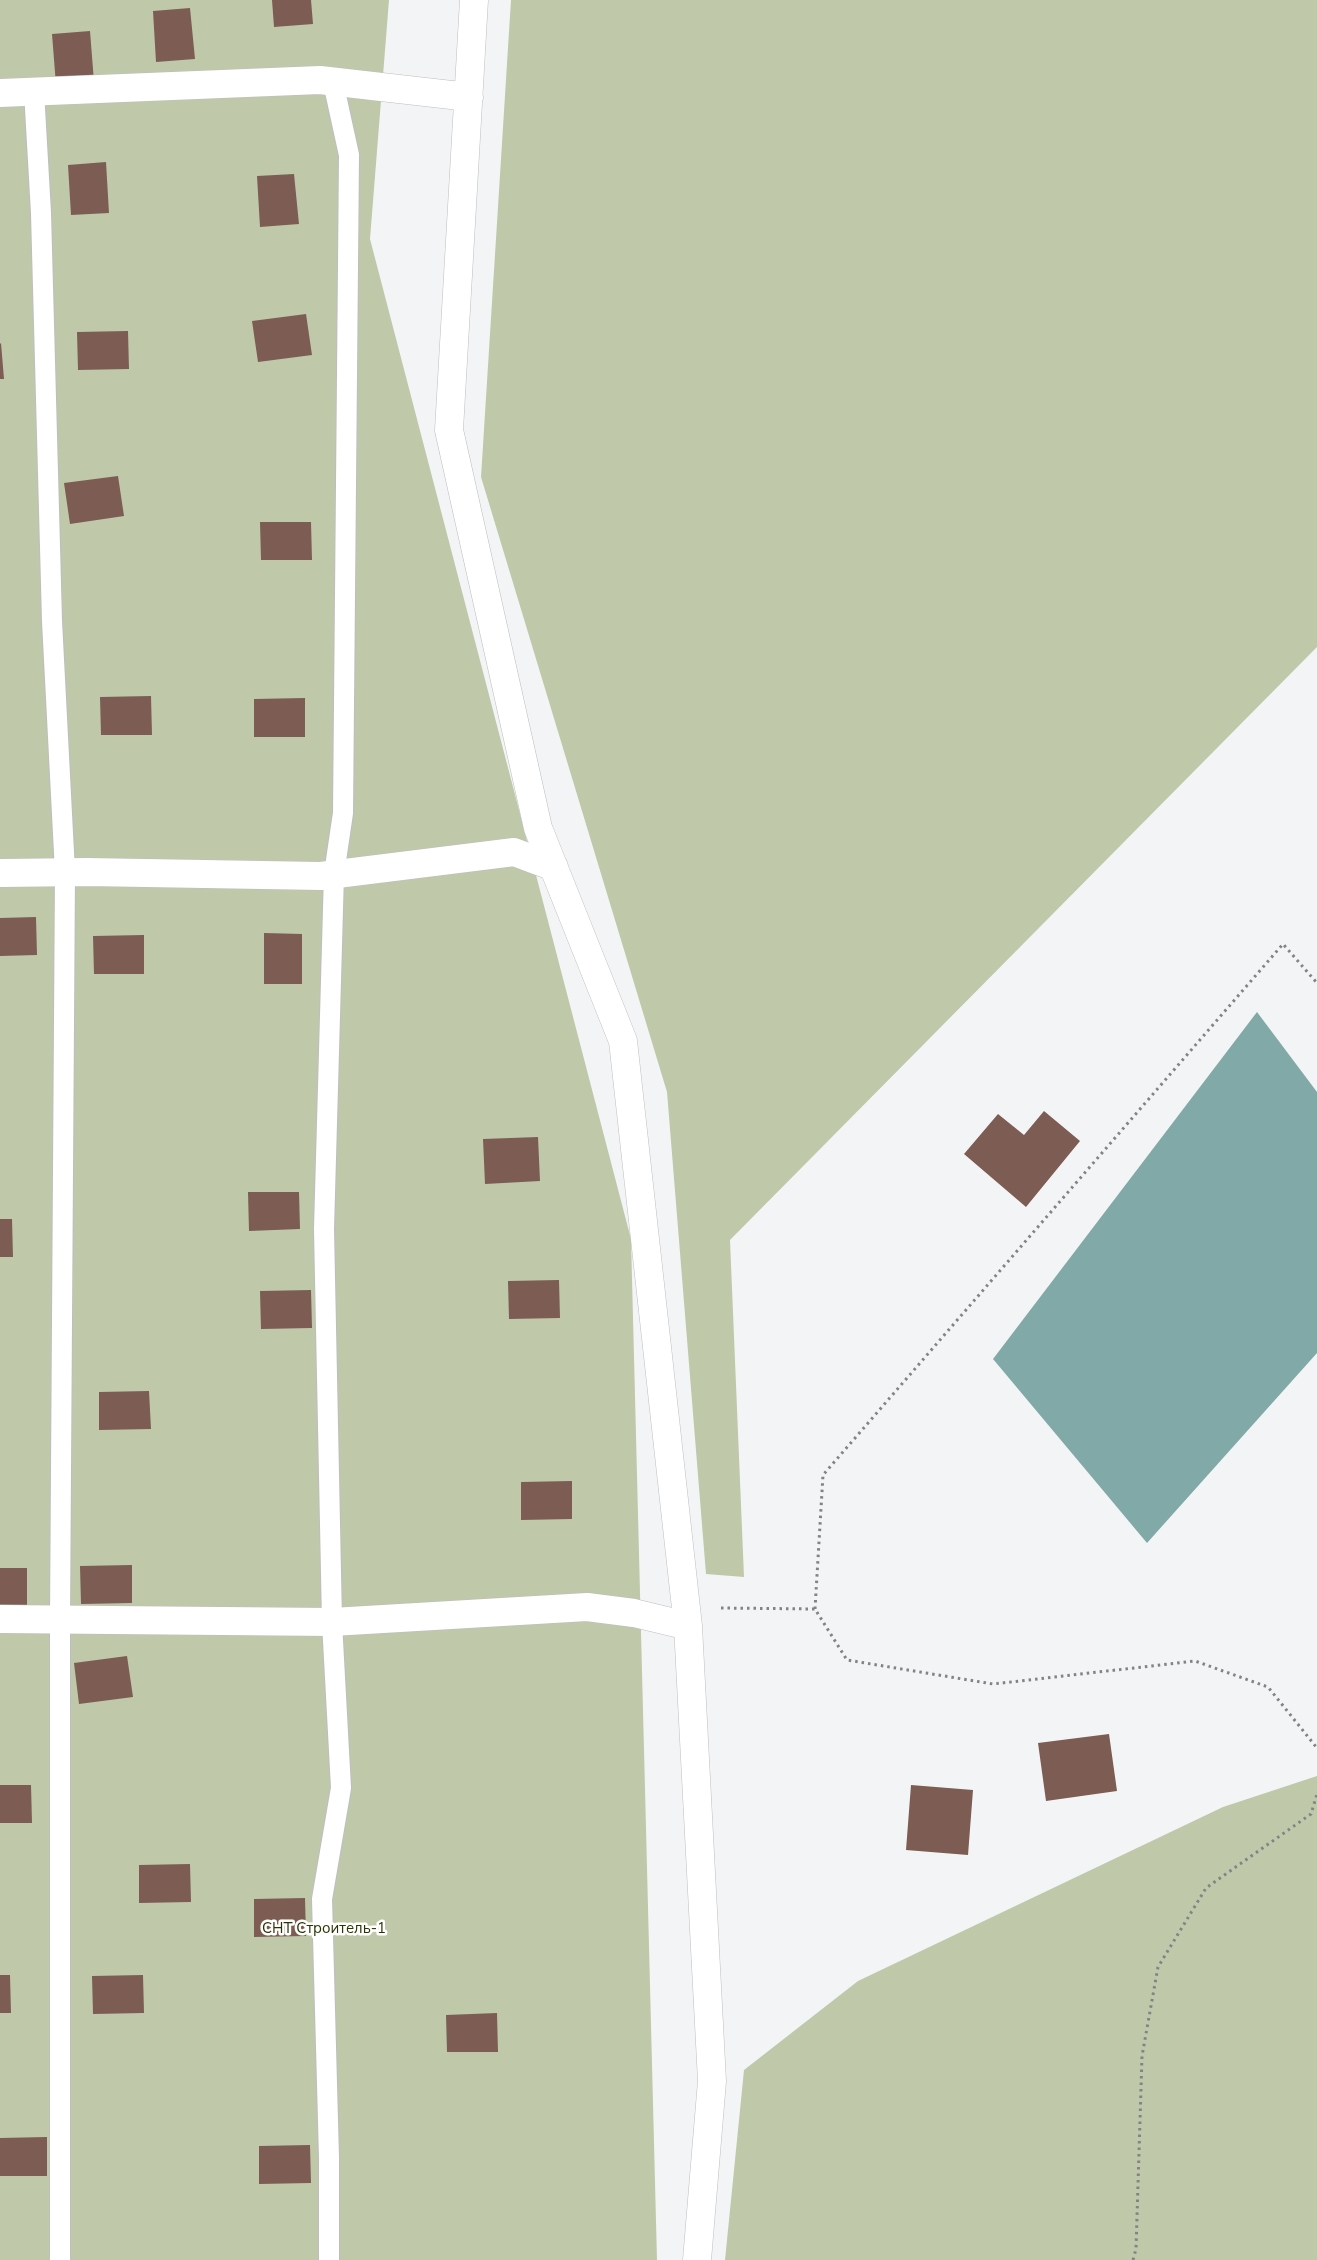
<!DOCTYPE html>
<html>
<head>
<meta charset="utf-8">
<style>
	body { margin:0 }
	canvas { display:block; background:#f3f4f6 }
</style>
</head>
<body>
<canvas width="1317" height="2260"></canvas>
<script>
const g = document.querySelector('canvas').getContext('2d');
g.lineJoin = 'round';
function fill(path, color) {
  g.fillStyle = color;
  g.fill(path, 'evenodd');
}
function poly(rows) {
  const path = new Path2D();
  for (const r of rows) {
    path.moveTo(r[0], r[1]);
    for (let i = 2; i < r.length; i += 2) path.lineTo(r[i], r[i + 1]);
  }
  return path;
}
function trace(path, color, width, dash) {
  g.strokeStyle = color;
  g.lineWidth = width;
  g.lineCap = dash ? 'butt' : 'round';
  g.setLineDash(dash || []);
  g.stroke(path);
}
function drawText(font, color, halo, rows, align = 'center') {
  g.font = font + ' "Nunito Sans",sans-serif';
  g.lineWidth = 5;
  g.setLineDash([]);
  g.textBaseline = 'middle';
  g.strokeStyle = halo;
  g.fillStyle = color;
  for (const [text, x, y, turn = 0] of rows) {
    g.save();
    g.translate(x, y);
    g.rotate((+turn || 0) * Math.PI / 180);
    g.textAlign = isNaN(turn) ? turn : align;
    if (halo) g.strokeText(text, 0, 0);
    g.fillText(text, 0, 0);
    g.restore();
  }
}
fill(poly([
	[0,0,389,0,370,239,631,1239,657,2260,0,2260],
	[511,0,1317,0,1317,647,730,1240,744,1577,706,1574,667,1092,481,477],
	[1317,1776,1317,2260,725,2260,744,2070,858,1981,1223,1807]
]), '#bfc9aa');
fill(poly([
	[1257,1012,1317,1092,1317,1353,1147,1543,993,1359]
]), '#80a9a8');
fill(poly([
	[272,0,311,0,313,24,274,27],
	[190,8,195,59,156,62,153,11],
	[90,31,94,82,56,85,52,34],
	[106,162,109,213,71,215,68,165],
	[294,174,299,224,260,227,257,176],
	[306,314,312,355,258,362,252,321],
	[128,331,129,369,78,370,77,332],
	[1,343,4,379,0,379,0,344],
	[118,476,124,516,70,524,64,483],
	[260,522,311,522,312,560,261,560],
	[151,696,152,735,101,735,100,697],
	[305,698,305,737,254,737,254,699],
	[36,917,37,955,0,956,0,918],
	[264,933,302,934,302,984,264,984],
	[144,935,144,974,94,974,93,936],
	[1044,1111,1080,1141,1026,1207,964,1154,998,1114,1024,1135],
	[538,1137,540,1181,485,1184,483,1139],
	[248,1192,299,1192,300,1229,249,1231],
	[0,1219,12,1219,13,1257,0,1257],
	[559,1280,560,1318,509,1319,508,1281],
	[311,1290,312,1328,261,1329,260,1291],
	[149,1391,151,1429,99,1430,99,1392],
	[572,1481,572,1519,521,1520,521,1482],
	[132,1565,132,1603,81,1604,80,1566],
	[0,1568,27,1568,27,1606,0,1607],
	[127,1656,133,1697,79,1704,74,1663],
	[1109,1734,1117,1791,1046,1801,1038,1743],
	[0,1785,31,1785,32,1823,0,1823],
	[911,1785,973,1790,968,1855,906,1850],
	[190,1864,191,1902,139,1903,139,1865],
	[305,1898,306,1936,254,1937,254,1899],
	[0,1975,10,1975,11,2013,0,2013],
	[143,1975,144,2013,93,2014,92,1976],
	[497,2013,498,2052,447,2052,446,2015],
	[47,2137,47,2176,0,2176,0,2138],
	[310,2145,311,2183,259,2184,259,2146]
]), '#7c5c53');
const lane = poly([
	[34,91,41,213,52,621,65,872,60,1619,60,2260],
	[329,2260,329,2158,322,1899,341,1788,332,1622,324,1229,334,874,343,813,349,155,333,82]
]);
const street = poly([
	[474,0,449,430,538,828,623,1041,688,1626,712,2081,697,2260],
	[0,93,320,80,469,97],
	[0,873,87,872,321,876,514,852,554,867],
	[0,1619,332,1622,587,1607,634,1613,688,1626]
]);
trace(lane, '#bdbec0', 22);
trace(street, '#bdbec0', 29);
trace(poly([
	[721,1608,815,1609,847,1660,993,1684,1195,1661,1268,1687,1317,1748],
	[815,1609,823,1475,1283,944,1317,983],
	[1133,2260,1136,2249,1142,2056,1158,1967,1206,1888,1311,1814,1317,1794]
]), '#838385', 3, [2.5, 4]);
trace(lane, '#fff', 20);
trace(street, '#fff', 28);
drawText('15px', '#293500', '#fff', [
	["СНТ Строитель-1",324,1929]
]);
</script>
</body>
</html>
